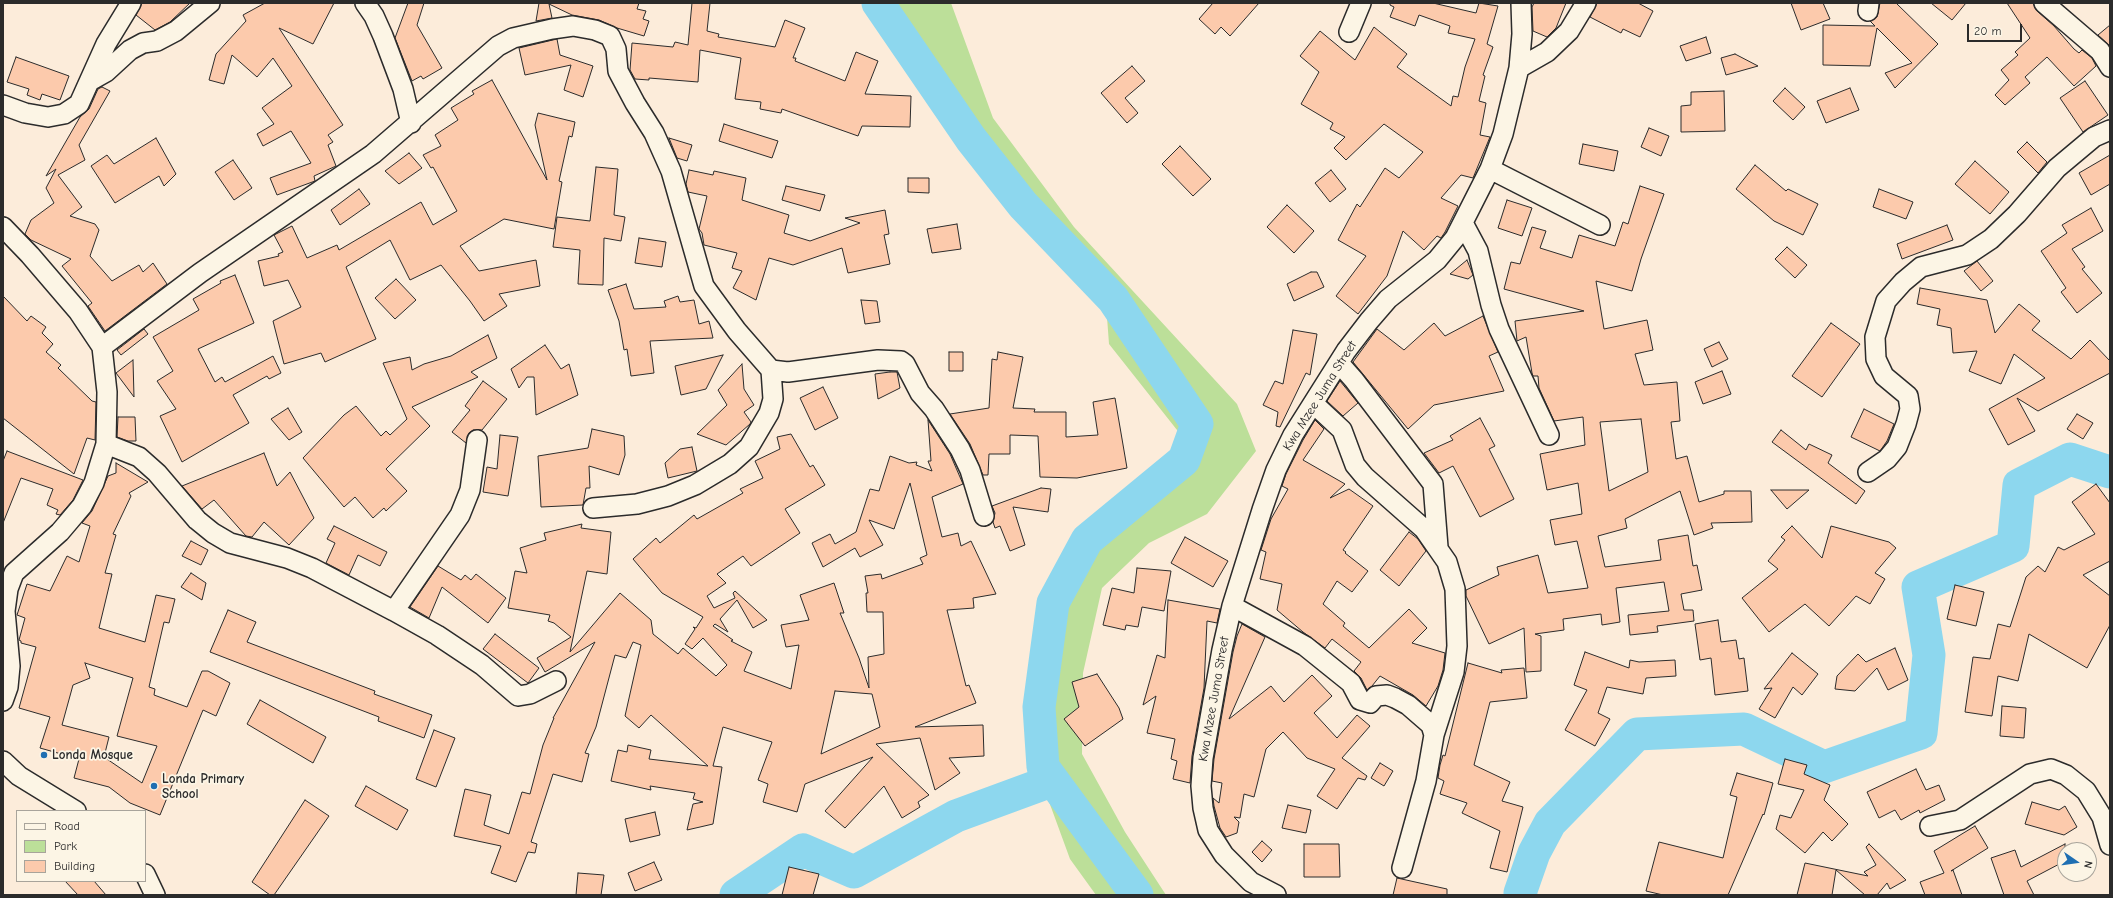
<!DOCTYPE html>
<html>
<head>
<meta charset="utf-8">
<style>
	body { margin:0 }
	#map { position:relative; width:2113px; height:898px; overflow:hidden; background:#fcecda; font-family:"Comic Neue",sans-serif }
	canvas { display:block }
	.frame { position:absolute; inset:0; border:4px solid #2b2b2b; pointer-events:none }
	.legend { position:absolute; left:16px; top:810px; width:130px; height:72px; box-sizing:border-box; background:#fcf5e5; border:1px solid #a8a49b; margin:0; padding:5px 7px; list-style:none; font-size:12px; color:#2b2b2b }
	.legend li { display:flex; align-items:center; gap:8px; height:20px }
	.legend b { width:20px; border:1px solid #a8a49b }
	.north { position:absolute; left:2057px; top:842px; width:40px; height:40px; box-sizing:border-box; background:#fcf5e5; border:1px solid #a8a49b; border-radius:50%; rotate:103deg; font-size:11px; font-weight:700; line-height:16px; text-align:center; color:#2b2b2b }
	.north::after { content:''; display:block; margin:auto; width:14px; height:18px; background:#1f6fb2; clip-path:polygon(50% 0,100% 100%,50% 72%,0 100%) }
	.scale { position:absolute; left:1967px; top:24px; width:55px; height:18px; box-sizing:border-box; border:2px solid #2b2b2b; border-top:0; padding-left:5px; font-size:12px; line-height:14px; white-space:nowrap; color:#2b2b2b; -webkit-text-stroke:3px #fcf5e5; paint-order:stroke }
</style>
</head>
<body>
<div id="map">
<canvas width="2113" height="898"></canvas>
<div class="frame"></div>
<ul class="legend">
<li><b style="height:5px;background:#fcf5e5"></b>Road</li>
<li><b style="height:11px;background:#bcdf99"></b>Park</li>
<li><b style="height:11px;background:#fccaac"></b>Building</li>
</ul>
<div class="north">N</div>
<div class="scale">20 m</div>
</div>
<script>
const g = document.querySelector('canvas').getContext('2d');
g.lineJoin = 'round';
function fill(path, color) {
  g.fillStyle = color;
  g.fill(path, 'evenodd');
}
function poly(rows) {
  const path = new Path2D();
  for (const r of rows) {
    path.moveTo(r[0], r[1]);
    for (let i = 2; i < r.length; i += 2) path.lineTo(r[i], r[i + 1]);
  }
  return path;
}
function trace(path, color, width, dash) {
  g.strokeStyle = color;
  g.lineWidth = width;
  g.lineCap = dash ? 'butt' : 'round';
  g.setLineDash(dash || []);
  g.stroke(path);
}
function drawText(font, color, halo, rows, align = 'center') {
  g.font = font + ' "Comic Neue",sans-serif';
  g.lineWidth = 3.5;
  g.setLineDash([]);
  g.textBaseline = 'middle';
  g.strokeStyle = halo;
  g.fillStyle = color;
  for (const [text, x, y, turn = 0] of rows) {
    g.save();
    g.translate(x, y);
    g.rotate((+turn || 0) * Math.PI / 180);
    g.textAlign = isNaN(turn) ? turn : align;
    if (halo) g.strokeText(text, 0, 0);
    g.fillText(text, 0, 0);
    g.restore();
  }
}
fill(poly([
	[874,3,951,3,993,118,1074,227,1237,404,1256,451,1207,514,1149,543,1102,588,1083,673,1082,754,1125,832,1166,895,1096,895,1070,859,1033,758,1037,673,1078,550,1196,454,1109,344,1105,290,973,147,902,28]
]), '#bcdf99');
trace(poly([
	[878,3,971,139,1023,205,1113,299,1197,424,1184,460,1087,540,1053,603,1039,707,1043,767,1137,895],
	[736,895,803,850,854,872,956,816,1043,784],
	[1521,895,1520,893,1534,853,1550,823,1637,734,1744,729,1824,767,1921,733,1929,655,1918,587,2013,546,2019,485,2070,459,2110,472]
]), '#8dd7ee', 33);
const building = poly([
	[142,3,190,3,170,22,155,30,136,15,142,3],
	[265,3,334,3,313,44,279,28,343,125,328,135,333,142,328,145,336,166,314,176,315,181,277,195,270,178,311,163,291,131,263,146,257,134,274,124,262,108,292,86,273,58,257,77,232,55,224,84,209,80,216,54,246,21,243,15,265,3],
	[408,3,424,3,417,25,442,68,423,79,421,76,412,81,395,38,408,3],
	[539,3,639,3,637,9,646,11,643,19,649,21,644,36,617,28,599,20,572,15,549,4,552,18,536,21,539,3],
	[692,3,710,3,707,31,719,34,718,37,775,47,785,20,805,28,793,58,796,58,795,61,845,81,856,52,878,61,865,94,911,96,910,127,862,126,858,136,782,109,781,113,760,109,761,102,735,99,741,58,700,50,698,82,649,78,649,80,635,79,630,70,632,43,673,47,675,42,688,45,692,3],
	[1213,3,1259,3,1230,36,1221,27,1215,34,1199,19,1213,3],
	[1390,3,1433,3,1476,13,1479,3,1498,6,1487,44,1493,47,1483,75,1485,76,1479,101,1486,103,1480,135,1490,137,1473,178,1461,175,1441,198,1458,206,1445,232,1441,238,1437,236,1424,250,1403,231,1387,276,1358,314,1336,296,1366,256,1338,240,1357,204,1360,207,1385,168,1399,178,1423,152,1384,124,1346,160,1334,148,1345,137,1330,129,1333,123,1301,104,1319,72,1300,56,1320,31,1355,60,1374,27,1407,54,1397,67,1451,106,1453,96,1458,97,1465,67,1475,39,1448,33,1450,26,1419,15,1415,26,1390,17,1394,7,1390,5,1390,3],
	[1534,3,1566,3,1556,28,1547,37,1533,31,1532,7,1534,3],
	[1597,3,1638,3,1653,11,1640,37,1623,29,1621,33,1590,17,1597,3],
	[1791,3,1823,3,1830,19,1801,30,1791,3],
	[1880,3,1896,3,1938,44,1895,88,1885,73,1912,63,1877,28,1870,66,1823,65,1823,25,1875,26,1870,21,1877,17,1880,3],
	[1931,3,1966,3,1952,20,1931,3],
	[2007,3,2033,3,2037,11,2054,26,2074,49,2079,53,2082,50,2092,58,2096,66,2074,86,2047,57,2025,77,2030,83,2005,105,1995,95,2009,80,2001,70,2018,55,2015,52,2030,38,2007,3],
	[2110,25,2110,46,2098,35,2110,25],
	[1706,37,1711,53,1686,61,1680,46,1706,37],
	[557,39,560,55,593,66,583,97,564,90,571,65,525,75,519,48,557,39],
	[1735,54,1758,66,1726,75,1721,58,1735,54],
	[16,57,69,76,60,100,42,94,40,100,27,95,29,89,7,82,16,57],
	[1132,66,1145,81,1125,98,1138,113,1127,123,1101,93,1132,66],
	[492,80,547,180,535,125,538,113,575,122,572,137,569,136,559,181,562,182,554,229,504,219,460,246,479,271,536,260,540,286,499,294,507,306,484,321,470,301,441,265,410,280,390,240,346,267,376,339,325,362,321,353,284,364,273,321,301,307,288,280,264,286,258,261,279,256,278,254,283,252,274,235,292,226,307,258,337,245,339,250,421,202,433,225,457,211,433,167,431,168,423,155,441,146,435,135,458,120,451,108,474,94,472,91,492,80],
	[2085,81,2108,115,2083,132,2060,98,2085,81],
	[102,87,110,91,79,145,85,160,58,175,82,207,70,216,95,224,99,230,90,256,112,281,139,265,143,272,153,263,167,284,105,331,88,306,92,303,62,266,71,259,31,240,25,234,31,220,54,203,46,188,56,169,46,176,80,117,89,109,98,89,102,87],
	[1785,88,1805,107,1793,120,1773,101,1785,88],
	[1850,88,1859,110,1826,123,1817,101,1850,88],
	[1724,91,1725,131,1681,132,1681,106,1691,105,1691,92,1724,91],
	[724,124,778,141,772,158,719,141,724,124],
	[1649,128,1669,136,1661,156,1641,147,1649,128],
	[156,138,176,174,164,186,159,176,115,203,91,166,107,155,114,164,156,138],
	[669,138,692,145,687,161,677,158,669,138],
	[2027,142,2047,162,2038,173,2017,152,2027,142],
	[1583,144,1618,151,1614,171,1579,164,1583,144],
	[1180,146,1211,179,1193,196,1162,164,1180,146],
	[409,153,422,168,399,184,385,171,409,153],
	[2110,155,2110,184,2091,195,2079,173,2110,155],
	[233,160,252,188,234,200,215,172,233,160],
	[1975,161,2009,192,1990,214,1955,184,1975,161],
	[1755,165,1786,191,1788,189,1818,204,1803,235,1774,221,1736,189,1755,165],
	[596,167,618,169,614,215,625,217,621,241,604,238,603,285,578,284,580,250,553,247,557,217,590,221,596,167],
	[689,170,713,175,714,171,746,178,742,200,789,215,784,233,810,241,860,223,845,218,885,210,889,234,884,235,890,264,848,273,842,248,793,265,769,258,756,300,733,288,742,271,732,268,737,253,704,245,702,233,699,229,707,196,688,192,686,184,689,170],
	[1331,170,1346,189,1330,202,1315,183,1331,170],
	[908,178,929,178,929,193,908,192,908,178],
	[786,186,825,195,820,211,782,200,786,186],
	[1640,186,1664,194,1641,259,1632,291,1596,281,1604,329,1647,320,1653,350,1635,354,1644,385,1677,382,1680,421,1671,422,1676,459,1687,456,1699,502,1724,494,1724,491,1751,491,1752,522,1711,523,1713,528,1694,535,1680,491,1625,519,1627,528,1598,536,1605,567,1661,560,1658,540,1688,535,1693,566,1697,565,1702,590,1681,594,1684,610,1693,610,1694,621,1657,626,1658,632,1630,635,1628,615,1669,611,1664,582,1616,588,1620,622,1602,625,1601,614,1563,619,1564,630,1535,634,1541,636,1541,671,1526,672,1524,628,1489,644,1466,596,1466,590,1499,575,1497,567,1538,555,1548,593,1588,588,1577,541,1555,545,1550,520,1582,514,1578,483,1547,490,1540,454,1585,445,1583,417,1554,421,1539,388,1538,376,1533,376,1532,373,1526,337,1517,341,1515,321,1584,311,1504,289,1511,262,1520,264,1532,227,1546,231,1540,248,1572,258,1579,235,1615,246,1623,222,1628,224,1640,186],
	[1641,419,1648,472,1609,491,1600,422,1641,419],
	[359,189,370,204,340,225,331,210,359,189],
	[1879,189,1913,202,1906,219,1873,207,1879,189],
	[1507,200,1532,208,1522,236,1498,228,1507,200],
	[1287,205,1314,231,1294,253,1267,227,1287,205],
	[2091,208,2103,231,2072,249,2085,267,2082,269,2102,293,2077,313,2061,292,2066,288,2041,251,2067,233,2062,225,2091,208],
	[957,224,961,249,932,253,927,229,957,224],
	[1947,225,1953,240,1902,259,1897,244,1947,225],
	[639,238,666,242,662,267,635,263,639,238],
	[1787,247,1807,265,1795,278,1775,259,1787,247],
	[1467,260,1473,275,1468,279,1450,274,1467,260],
	[1977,261,1993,281,1981,291,1964,271,1977,261],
	[1311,272,1317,272,1324,287,1294,301,1287,284,1311,272],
	[235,275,254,323,198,349,215,382,222,377,225,382,273,356,281,373,269,379,267,376,233,395,249,423,182,462,160,416,176,409,157,381,173,371,153,337,199,310,193,299,221,283,220,281,235,275],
	[396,279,416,300,395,319,375,298,396,279],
	[626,284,634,309,666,307,664,301,678,296,680,302,694,300,699,324,709,321,713,338,650,341,654,373,631,376,627,349,624,350,619,321,608,290,626,284],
	[1920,288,1987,300,1995,333,2019,304,2040,321,2032,330,2071,359,2090,340,2110,361,2110,373,2038,411,2017,398,2035,431,2008,445,1989,409,2045,378,2014,354,2001,384,1969,371,1977,351,1953,353,1951,328,1937,325,1940,309,1917,304,1920,288],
	[3,296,27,321,31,316,46,327,42,333,53,344,46,352,61,365,58,368,92,401,96,402,95,440,87,438,74,474,3,418,3,296],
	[861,300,877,301,880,322,865,324,861,300],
	[1483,316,1498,352,1489,356,1504,391,1434,405,1408,429,1353,362,1377,329,1404,350,1434,323,1445,336,1483,316],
	[1831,323,1860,344,1822,397,1792,376,1831,323],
	[144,329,148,334,121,355,117,350,144,329],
	[1293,330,1317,334,1310,375,1306,373,1280,427,1276,426,1278,412,1263,405,1275,381,1283,384,1293,330],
	[488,335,497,358,471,372,478,377,412,407,430,426,386,469,407,491,386,511,384,508,373,518,355,497,344,507,303,458,344,415,356,406,381,436,386,431,390,435,407,419,383,363,410,357,412,370,424,364,451,356,488,335],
	[1719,342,1728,359,1712,367,1704,349,1719,342],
	[545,345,561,369,569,364,578,395,536,415,534,377,527,377,519,388,511,369,545,345],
	[949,352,963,352,963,371,949,371,949,352],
	[998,352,1023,357,1013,408,1035,409,1034,412,1066,412,1066,437,1098,435,1093,402,1115,398,1127,468,1077,478,1040,477,1038,436,1010,435,1010,454,989,454,988,475,983,475,970,444,950,414,989,408,992,359,997,360,998,352],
	[723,355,706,389,681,395,675,366,723,355],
	[133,360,134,397,116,373,133,360],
	[742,364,744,389,754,405,744,412,751,422,750,424,726,445,697,434,727,405,718,390,742,364],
	[1722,371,1731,394,1703,404,1695,382,1722,371],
	[890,372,897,372,900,388,878,399,875,374,890,372],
	[483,381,507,399,482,430,473,430,469,433,466,443,452,432,470,410,465,406,483,381],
	[1340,381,1358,403,1343,416,1327,401,1340,381],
	[823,387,838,418,815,430,800,398,823,387],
	[288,408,302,432,289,440,271,419,288,408],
	[1864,409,1894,424,1887,441,1880,451,1851,437,1864,409],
	[2077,414,2093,423,2083,439,2067,429,2077,414],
	[118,417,135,417,136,441,128,441,117,437,118,417],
	[1480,418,1495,446,1489,449,1514,499,1480,517,1453,466,1439,473,1424,453,1453,440,1450,436,1480,418],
	[928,420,950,454,963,484,932,497,942,537,958,533,961,546,971,541,996,594,973,598,974,608,947,610,966,686,969,685,976,703,915,727,983,725,984,756,949,758,960,773,935,790,920,738,876,744,929,795,918,802,920,807,902,818,884,786,845,828,825,811,873,757,805,784,797,812,763,802,768,784,758,780,772,742,723,727,713,766,722,767,713,824,687,830,693,804,703,802,693,799,695,793,650,786,651,790,611,781,618,750,627,752,628,745,651,750,649,759,708,766,651,715,639,728,625,716,641,645,633,642,626,658,615,655,596,727,585,753,589,754,582,782,553,774,531,842,537,844,535,853,528,852,516,882,491,873,501,846,454,836,465,789,491,795,484,825,509,834,522,792,530,794,543,745,554,718,553,718,595,642,545,672,537,658,571,637,554,623,548,621,550,615,508,608,515,571,527,573,520,548,546,540,544,533,582,524,581,528,611,532,607,574,587,571,570,652,620,593,651,620,653,634,678,654,683,648,716,676,727,665,703,638,692,649,685,644,695,629,693,627,696,628,703,617,662,593,633,559,656,538,660,543,694,515,697,519,743,493,740,489,763,478,755,461,780,449,777,437,791,434,810,467,813,465,825,485,785,509,800,533,751,566,743,556,717,574,726,583,707,596,714,608,735,598,733,593,735,591,767,620,753,628,737,600,720,619,728,632,715,624,713,626,733,640,731,641,752,652,744,671,791,689,799,645,786,647,781,625,809,620,800,595,834,583,844,613,840,613,859,658,869,688,868,657,884,654,883,612,867,612,866,593,868,593,865,576,881,574,882,579,923,564,920,558,927,555,910,483,894,529,869,520,883,545,860,557,855,548,823,567,812,543,830,534,835,544,856,532,870,489,879,491,890,456,909,463,917,462,916,465,932,471,928,461,931,461,928,420],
	[835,691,872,694,880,727,821,754,835,691],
	[1315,420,1324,429,1303,460,1345,484,1330,498,1349,489,1373,506,1343,550,1346,552,1345,553,1368,571,1352,592,1337,581,1323,604,1345,623,1343,626,1369,648,1409,609,1427,628,1412,643,1445,653,1443,670,1438,686,1426,706,1413,695,1380,676,1372,686,1367,690,1361,678,1354,671,1361,662,1332,639,1325,648,1303,632,1277,610,1282,584,1260,579,1266,552,1261,550,1271,519,1288,489,1282,486,1286,474,1303,440,1315,420],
	[592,429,624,436,625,455,619,475,589,466,590,488,586,488,583,505,541,507,538,456,588,448,592,429],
	[1781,430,1806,450,1809,444,1832,455,1828,463,1865,491,1856,504,1772,442,1781,430],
	[500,435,518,437,508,496,483,492,487,467,497,469,500,435],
	[692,447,697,471,668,478,665,463,680,449,692,447],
	[7,451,83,480,73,500,60,515,56,514,58,510,47,505,53,489,21,478,3,523,3,461,7,451],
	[264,453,277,486,290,472,314,518,289,545,264,522,252,537,246,536,214,500,202,509,182,486,264,453],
	[116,463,148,482,129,493,131,496,113,534,116,535,105,573,112,574,99,628,145,642,156,595,175,599,169,623,164,622,149,687,155,689,154,695,187,707,202,671,208,671,230,683,216,716,203,710,160,815,130,803,109,787,74,778,79,759,40,748,50,717,19,708,36,647,21,643,21,641,19,640,25,618,17,615,27,584,50,591,67,556,79,562,90,526,82,523,92,511,108,476,116,473,116,463],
	[85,663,133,678,117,736,157,746,142,783,104,757,109,737,62,725,73,685,90,678,85,663],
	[2096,484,2110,503,2110,561,2083,575,2110,596,2110,625,2087,668,2029,634,2018,681,1998,676,1992,716,1965,712,1973,657,1990,659,1998,624,2010,627,2026,577,2038,566,2045,572,2058,547,2064,550,2095,534,2072,502,2096,484],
	[1041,488,1051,489,1048,512,1013,507,1025,545,1010,551,1000,526,995,528,993,522,995,513,992,506,1041,488],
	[1771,490,1809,490,1787,509,1771,490],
	[334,526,387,552,380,566,358,555,349,575,326,563,335,543,327,539,334,526],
	[1792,526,1822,558,1831,526,1889,542,1896,548,1875,573,1885,579,1870,604,1856,596,1829,626,1805,604,1769,632,1742,598,1778,569,1768,561,1785,540,1781,537,1792,526],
	[1409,532,1418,539,1426,551,1399,586,1380,570,1409,532],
	[1185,537,1228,561,1213,587,1171,563,1185,537],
	[191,541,208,550,201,565,182,556,191,541],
	[438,566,461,580,465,575,471,580,476,574,506,598,488,623,442,587,429,618,410,607,438,566],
	[1137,568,1171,571,1164,611,1142,607,1138,627,1126,625,1125,630,1103,625,1112,588,1134,593,1137,568],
	[191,573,206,583,202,600,181,587,191,573],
	[1955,585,1984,592,1976,626,1947,619,1955,585],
	[1168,600,1220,609,1217,623,1207,621,1204,688,1192,756,1190,783,1173,779,1177,761,1171,759,1175,739,1147,733,1156,696,1143,705,1157,655,1165,658,1168,600],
	[228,610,256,622,247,642,375,691,374,694,432,715,424,738,378,721,379,717,210,652,228,610],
	[1718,620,1721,642,1736,640,1739,659,1744,658,1748,691,1715,695,1711,658,1700,660,1695,624,1718,620],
	[1242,624,1265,637,1229,719,1271,686,1284,702,1312,675,1332,696,1314,713,1337,738,1357,715,1370,726,1342,758,1367,776,1365,780,1358,778,1337,809,1317,796,1335,769,1307,758,1283,732,1266,749,1254,797,1244,794,1240,818,1234,817,1239,822,1237,833,1226,837,1220,828,1214,806,1213,798,1219,803,1222,783,1212,781,1214,759,1233,652,1237,636,1242,624],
	[495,634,539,668,528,683,483,649,495,634],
	[1895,648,1908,680,1888,690,1877,668,1855,691,1835,689,1837,676,1858,654,1866,662,1895,648],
	[1585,652,1629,668,1630,660,1639,662,1675,660,1676,676,1646,678,1643,694,1607,687,1598,713,1610,719,1595,746,1565,730,1587,690,1574,685,1585,652],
	[1792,653,1818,674,1802,695,1793,687,1775,718,1759,709,1772,688,1764,689,1792,653],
	[1468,663,1502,673,1501,670,1524,668,1527,698,1490,702,1474,765,1510,782,1502,801,1523,807,1507,872,1490,868,1500,831,1462,813,1467,803,1440,794,1444,781,1438,778,1440,765,1443,755,1445,756,1468,663],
	[1097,674,1119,708,1123,719,1085,746,1064,719,1079,707,1072,682,1097,674],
	[260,700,326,737,313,763,247,724,260,700],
	[2002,706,2026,708,2024,738,2000,736,2002,706],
	[434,730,455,738,436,787,416,779,434,730],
	[1785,759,1807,765,1804,774,1830,785,1824,800,1848,824,1832,841,1823,832,1805,853,1776,829,1780,815,1791,818,1804,790,1778,784,1785,759],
	[1380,763,1393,771,1384,786,1371,778,1380,763],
	[1916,769,1926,790,1939,785,1945,800,1920,813,1919,810,1901,820,1895,810,1879,818,1867,792,1916,769],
	[1737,773,1773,783,1764,815,1763,814,1728,895,1663,895,1646,891,1659,842,1723,858,1737,797,1730,795,1737,773],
	[366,786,408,810,397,830,355,806,366,786],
	[305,800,329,816,274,895,270,895,252,882,305,800],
	[2032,802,2059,810,2065,806,2077,827,2064,835,2025,824,2032,802],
	[1288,805,1311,810,1306,833,1282,828,1288,805],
	[655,812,660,835,630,842,625,819,655,812],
	[1975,826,1988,848,1951,871,1953,870,1962,895,1925,895,1920,882,1944,873,1934,851,1975,826],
	[1262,841,1272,850,1262,862,1252,852,1262,841],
	[1304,844,1339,844,1340,877,1304,877,1304,844],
	[1869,844,1906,880,1890,889,1887,883,1877,895,1865,895,1836,870,1832,895,1797,895,1805,863,1868,876,1864,872,1876,865,1866,847,1869,844],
	[2065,844,2065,861,2027,881,2034,895,2004,895,1991,858,2015,850,2021,867,2065,844],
	[654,862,662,880,635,891,628,873,654,862],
	[789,867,819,874,813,895,782,895,789,867],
	[578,873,604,875,601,895,576,895,578,873],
	[1397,878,1447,889,1447,895,1393,895,1397,878],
	[65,881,94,881,106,895,78,895,65,881]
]);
fill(building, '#fccaac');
trace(building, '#2b2b2b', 1);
const street = poly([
	[365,3,374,16,383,36,403,89,411,123],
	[2044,3,2100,51,2110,67],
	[1868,11,1869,3],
	[1349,32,1361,3],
	[1519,68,1547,52,1569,31,1586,3],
	[90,81,106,72,130,50,143,43,157,41,176,31,210,3],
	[3,105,25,113,48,117,64,114,79,104,106,44,131,3],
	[1490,169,1600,225],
	[1463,223,1478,251,1491,305,1499,329,1549,435],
	[3,227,30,255,78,311,102,347,107,392,106,444,94,483,82,506,60,532,14,573,8,589,5,611,10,666,8,687,3,701],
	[102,347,200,273,373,154,498,46,513,38,552,29,573,26,595,30,610,36,616,49,618,71,635,103,654,133,671,171,704,286,737,331,771,370,773,399,769,413,749,447,730,464,695,485,668,496,637,504,593,508],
	[1339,363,1354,380,1433,484,1438,547],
	[771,370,788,372,878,360,901,361,905,364,920,393,934,409,960,449,970,470,984,516],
	[1314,404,1342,430,1355,465,1365,477,1424,529,1447,562,1455,589,1457,646,1454,672,1434,735],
	[106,444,139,457,157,473,197,520,213,533,230,543,287,558,312,568,394,611,437,635,482,665,518,696,530,694,556,681],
	[1868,472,1887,459,1897,447,1906,424,1910,409,1908,396,1884,376,1876,359,1875,337,1886,301,1903,282,1921,267,1967,255,1991,239,2017,214,2057,168,2094,137,2110,130],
	[1232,606,1305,646,1351,683,1360,700,1370,703,1376,696,1387,695,1395,698,1408,705,1431,725,1434,735,1426,781,1402,868],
	[394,611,460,515,470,490,477,440],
	[3,761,19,776,76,811],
	[1930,826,1960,820,2030,774,2051,769,2066,775,2086,791,2102,817,2110,845],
	[145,874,155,895],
	[1276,895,1251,882,1224,855,1208,830,1203,808,1201,786,1203,758,1222,650,1232,606,1262,510,1276,470,1293,435,1346,351,1369,321,1388,299,1437,260,1455,238,1490,169,1503,134,1519,68,1522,34,1521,3]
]);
trace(street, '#2b2b2b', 22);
trace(street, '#fcf5e5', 19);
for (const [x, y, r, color] of [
	[44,755,4,"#1f6fb2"],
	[154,786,4,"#1f6fb2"]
]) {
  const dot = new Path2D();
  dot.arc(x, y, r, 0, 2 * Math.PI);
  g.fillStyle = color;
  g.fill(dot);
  trace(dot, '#fcf5e5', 1.5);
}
drawText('13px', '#2b2b2b', '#fcf5e5', [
	["Kwa Mzee Juma Street",1320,396,-58],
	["Kwa Mzee Juma Street",1214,699,-80]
]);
drawText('bold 13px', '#2b2b2b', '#fcf5e5', [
	["Londa Mosque",52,755],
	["Londa Primary",162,779],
	["School",162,794]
], 'left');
</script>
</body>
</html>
